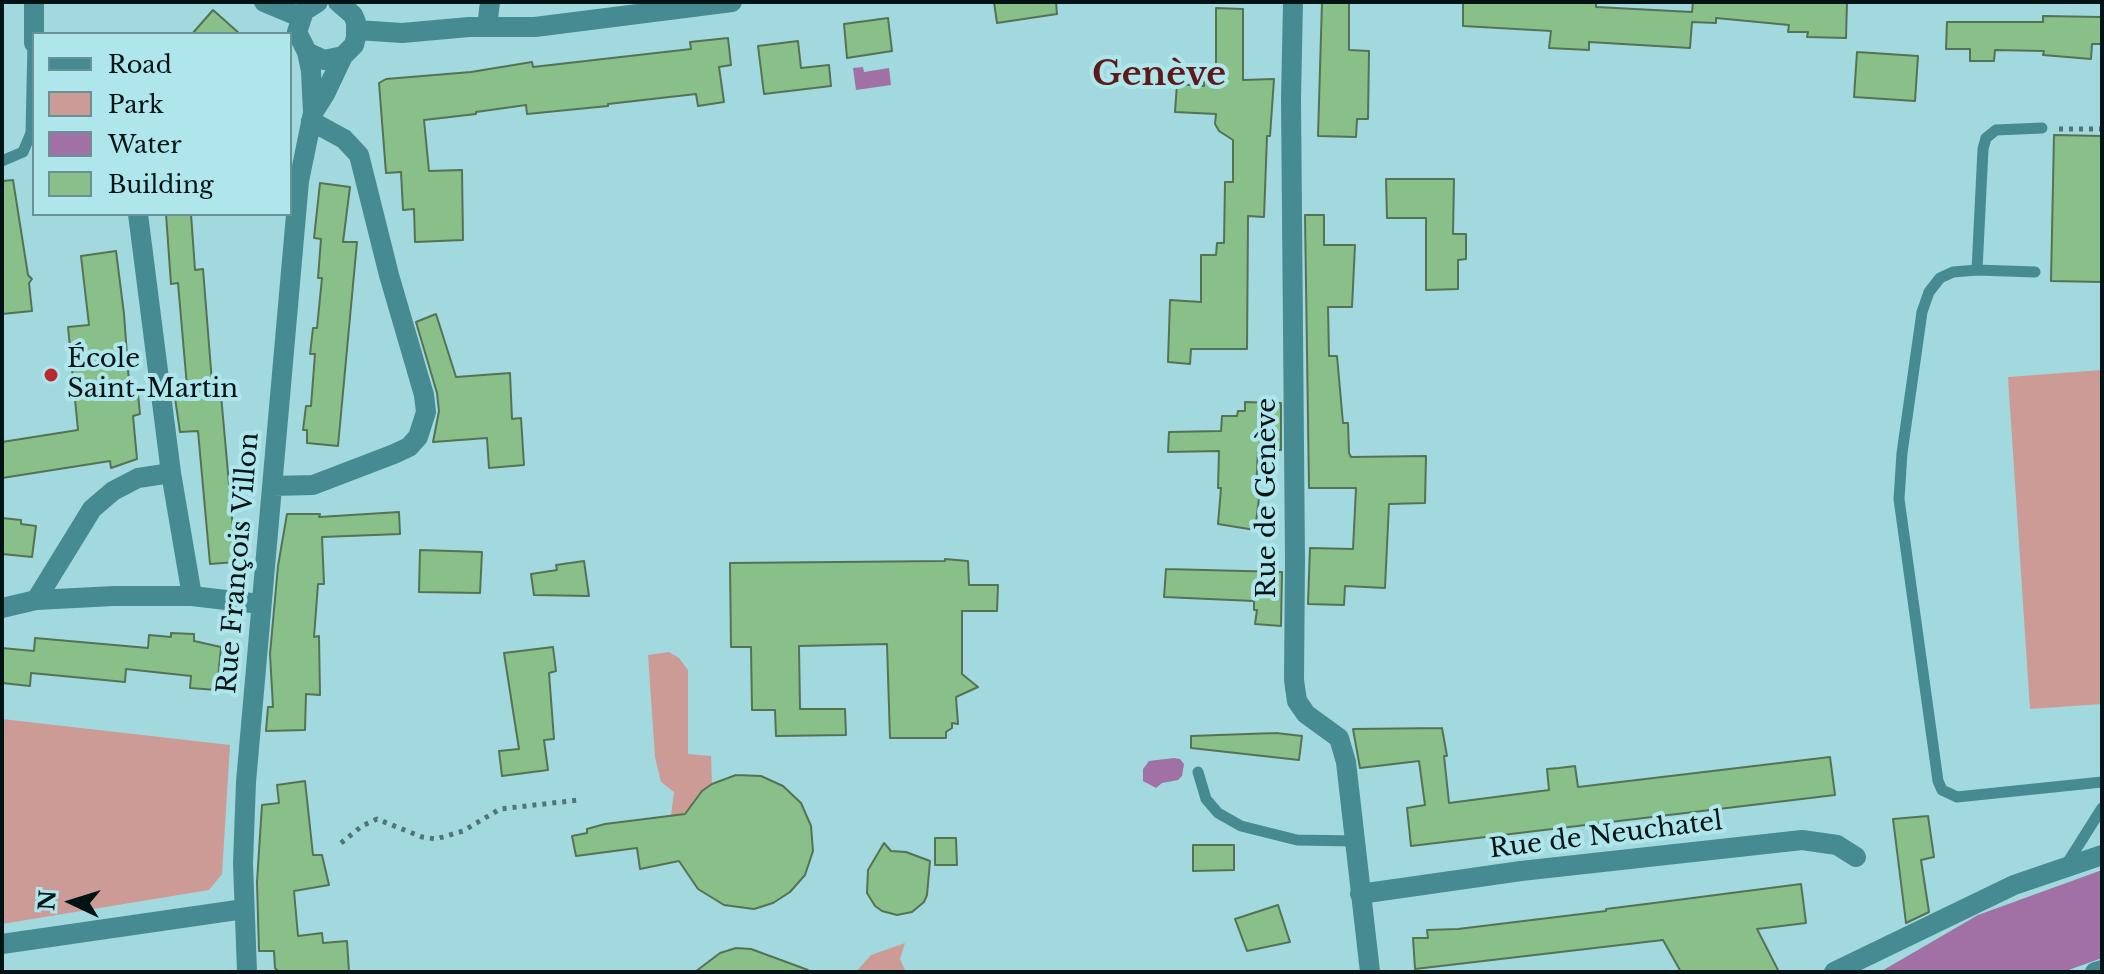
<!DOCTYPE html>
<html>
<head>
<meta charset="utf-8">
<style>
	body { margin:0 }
	#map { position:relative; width:2104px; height:974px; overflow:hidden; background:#a2d9df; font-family:"Libre Baskerville",serif }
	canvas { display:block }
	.frame { position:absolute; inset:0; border:4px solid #001315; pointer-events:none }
	.legend { position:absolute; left:32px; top:32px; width:260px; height:184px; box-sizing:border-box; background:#afe6ec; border:2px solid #699296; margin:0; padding:10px 14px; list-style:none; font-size:24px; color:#001315 }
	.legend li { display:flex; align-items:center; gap:16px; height:40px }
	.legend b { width:40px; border:2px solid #699296 }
	.north { position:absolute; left:32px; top:862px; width:80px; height:80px; -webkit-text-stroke:6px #afe6ec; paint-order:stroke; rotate:274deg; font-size:22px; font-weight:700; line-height:32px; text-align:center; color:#001315 }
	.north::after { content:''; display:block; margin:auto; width:28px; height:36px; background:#001315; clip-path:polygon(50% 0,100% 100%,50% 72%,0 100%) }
</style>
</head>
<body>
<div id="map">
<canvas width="2104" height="974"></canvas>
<div class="frame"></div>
<ul class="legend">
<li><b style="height:10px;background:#468b92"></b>Road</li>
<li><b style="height:22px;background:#cc9b96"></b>Park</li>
<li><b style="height:22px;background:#a170a4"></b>Water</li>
<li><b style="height:22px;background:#89c089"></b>Building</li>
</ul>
<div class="north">N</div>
</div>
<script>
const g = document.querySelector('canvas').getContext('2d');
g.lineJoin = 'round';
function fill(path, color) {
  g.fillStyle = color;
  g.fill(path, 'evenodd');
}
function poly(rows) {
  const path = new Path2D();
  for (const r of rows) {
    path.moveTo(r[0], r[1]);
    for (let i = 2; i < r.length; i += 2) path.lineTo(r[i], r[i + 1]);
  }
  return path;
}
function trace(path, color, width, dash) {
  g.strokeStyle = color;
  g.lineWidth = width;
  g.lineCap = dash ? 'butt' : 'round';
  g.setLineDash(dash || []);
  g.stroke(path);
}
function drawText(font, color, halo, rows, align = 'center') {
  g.font = font + ' "Libre Baskerville",serif';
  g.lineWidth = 8;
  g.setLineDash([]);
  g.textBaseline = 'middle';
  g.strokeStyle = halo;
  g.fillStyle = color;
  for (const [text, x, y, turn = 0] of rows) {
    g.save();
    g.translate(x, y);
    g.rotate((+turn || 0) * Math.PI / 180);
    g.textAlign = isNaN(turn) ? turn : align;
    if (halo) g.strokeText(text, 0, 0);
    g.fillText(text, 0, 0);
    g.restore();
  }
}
fill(poly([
	[2102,370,2102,704,2030,709,2008,377],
	[669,652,679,658,688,670,688,754,711,756,712,784,694,800,682,822,671,816,674,792,661,782,655,757,648,655],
	[2,719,230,745,222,874,209,890,2,924],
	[905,943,900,959,906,972,856,972,871,955]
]), '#cc9b96');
fill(poly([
	[863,67,864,72,889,68,891,85,856,90,853,68],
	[1174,758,1180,759,1184,764,1182,776,1178,780,1162,783,1156,788,1143,781,1143,769,1149,761],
	[2102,870,2102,958,2063,972,1880,972,1978,915]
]), '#a170a4');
const building = poly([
	[994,2,1056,2,1057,14,997,23,994,2],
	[1322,2,1349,2,1349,50,1369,51,1368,119,1357,119,1356,137,1318,136,1322,2],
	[1463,2,1578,2,1596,3,1596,7,1692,12,1693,2,1847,2,1846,38,1807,37,1808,32,1788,32,1789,25,1716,18,1716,23,1692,22,1690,48,1589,42,1589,50,1549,48,1551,31,1463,26,1463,2],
	[1216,8,1243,9,1243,80,1274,79,1270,136,1267,136,1264,217,1248,216,1247,349,1191,349,1190,364,1168,362,1170,300,1201,302,1201,255,1216,255,1217,243,1224,243,1225,182,1233,182,1233,140,1219,131,1215,124,1216,114,1175,112,1177,84,1204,86,1204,66,1216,66,1216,8],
	[213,10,240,34,192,34,213,10],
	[2043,16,2102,17,2102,44,2092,44,2091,59,2043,55,2044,51,1995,50,1994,61,1970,61,1970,49,1946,49,1947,22,2043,22,2043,16],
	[888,18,892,51,847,58,844,24,888,18],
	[728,38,731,65,719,67,724,102,698,106,696,94,608,104,608,106,527,114,526,105,476,112,476,114,424,120,429,171,462,170,463,240,415,242,414,209,403,210,401,172,386,173,379,83,386,79,471,72,532,62,533,67,691,49,690,42,728,38],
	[798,41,801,68,829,65,831,86,764,94,758,46,798,41],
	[1857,52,1918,56,1915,101,1854,97,1857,52],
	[2054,135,2102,136,2102,282,2051,281,2054,135],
	[1386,179,1454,179,1453,234,1466,234,1466,259,1458,260,1458,289,1426,290,1426,218,1387,218,1386,179],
	[13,180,28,275,32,279,29,283,32,311,2,314,2,181,13,180],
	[320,183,350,187,343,242,357,242,338,446,307,443,307,430,303,430,306,406,311,406,315,354,310,354,313,328,317,328,322,278,318,278,321,239,314,238,320,183],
	[166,214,191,214,195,270,203,269,213,395,221,395,236,562,210,564,198,431,180,432,175,398,188,398,178,283,171,284,166,214],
	[1305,215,1324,215,1324,245,1355,245,1352,307,1328,307,1329,356,1337,356,1343,423,1348,423,1349,453,1351,457,1426,456,1425,503,1389,504,1385,588,1345,586,1344,605,1308,604,1310,548,1353,549,1356,488,1309,488,1305,215],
	[116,251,124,314,130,396,138,394,140,414,133,416,137,459,111,468,110,461,2,478,2,442,78,430,68,327,89,325,81,256,116,251],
	[436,314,456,377,510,373,512,419,521,418,524,465,489,468,487,438,433,442,439,411,437,393,416,322,436,314],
	[1245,402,1281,403,1281,450,1258,450,1256,490,1260,490,1255,530,1218,524,1221,488,1218,488,1219,451,1168,452,1169,432,1221,431,1222,416,1237,416,1238,411,1245,411,1245,402],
	[399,512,400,534,322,537,324,584,318,584,314,637,319,636,320,695,306,694,305,730,266,731,268,707,273,707,270,654,278,566,287,514,320,514,319,517,399,512],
	[2,518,21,520,21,524,36,526,32,557,2,554,2,518],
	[420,550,482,552,480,593,419,592,420,550],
	[945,559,968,561,969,585,998,585,997,611,962,611,962,674,978,687,956,697,958,724,952,723,952,728,946,732,946,738,890,738,887,644,799,646,800,709,845,709,846,735,776,736,775,710,752,710,751,647,731,647,730,563,945,561,945,559],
	[584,561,589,596,534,595,531,574,557,570,556,565,584,561],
	[1166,569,1282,572,1281,626,1255,624,1257,610,1254,610,1254,601,1164,597,1166,569],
	[171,633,194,634,194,641,221,647,217,690,190,688,191,676,126,669,125,682,31,673,30,686,2,683,2,648,34,651,35,638,148,648,149,635,171,637,171,633],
	[553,647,556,671,549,673,554,739,544,740,548,770,502,776,499,751,519,749,504,653,553,647],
	[1442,728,1447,756,1444,756,1449,803,1549,790,1547,769,1559,768,1575,766,1578,787,1830,757,1835,795,1411,846,1407,808,1425,805,1419,761,1360,768,1353,729,1442,728],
	[1276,733,1302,736,1299,760,1191,748,1191,736,1276,733],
	[736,775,761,776,783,786,801,803,811,826,813,851,805,875,790,892,773,903,754,909,724,905,698,889,679,861,640,869,637,848,576,856,572,836,587,833,587,829,605,824,685,814,702,791,712,784,736,775],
	[305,781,313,855,322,855,329,885,294,891,298,936,322,933,323,943,347,941,349,972,279,972,275,968,274,951,259,951,257,882,262,805,279,803,277,785,305,781],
	[1928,816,1934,857,1921,860,1929,912,1906,923,1893,819,1928,816],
	[935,838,956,838,957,865,935,865,935,838],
	[884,843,891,851,906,852,930,861,927,895,924,902,912,912,897,915,882,911,875,906,867,893,868,870,884,843],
	[1193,845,1234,845,1234,870,1193,871,1193,845],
	[1801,884,1806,923,1757,929,1779,972,1681,972,1663,940,1415,969,1413,938,1428,938,1427,930,1458,929,1606,911,1606,909,1646,904,1801,884],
	[1278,905,1290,942,1247,951,1235,919,1278,905],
	[736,948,751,949,808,970,808,972,695,972,720,953,736,948]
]);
fill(building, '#89c089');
trace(building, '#557255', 2);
trace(poly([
	[2059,129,2102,129],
	[341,843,362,826,377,819,422,837,436,839,463,831,500,809,579,800]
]), '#507579', 5, [4, 6]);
trace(poly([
	[2042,128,1996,130,1986,138,1983,149,1977,270,1953,272,1940,278,1929,292,1922,312,1902,453,1899,499,1938,781,1942,790,1957,797,2102,782],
	[2,161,23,152,31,133,33,42],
	[1977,270,2035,272],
	[1198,772,1206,799,1218,813,1241,826,1297,840,1354,841],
	[2066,865,2102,808]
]), '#468b92', 11);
trace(poly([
	[34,2,34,43],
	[264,2,300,17],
	[318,2,304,11,297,32,307,52,324,60,343,56,354,45,356,37,356,22,353,15,338,2],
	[1293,2,1291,99,1295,560,1294,680,1297,701,1306,714,1339,738,1346,762,1370,972],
	[487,27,490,2],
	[357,30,402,33,469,27,535,27,732,2],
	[313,113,325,94,343,56],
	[138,214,171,473,192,596],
	[272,486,313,485,394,454,409,447,418,437,426,412,424,395,389,275,359,155,344,139,311,121],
	[36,600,92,509,113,491,138,478,171,473],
	[2,608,36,600,114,596,192,596,260,604],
	[1360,894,1521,871,1802,840,1837,845,1856,857],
	[2,944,244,909],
	[247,972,243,863,246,782,299,181,313,113,311,71,307,52],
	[1834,972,2014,885,2102,855],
	[2095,972,2102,970]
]), '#468b92', 20);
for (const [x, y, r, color] of [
	[51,375,8,"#b9292e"]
]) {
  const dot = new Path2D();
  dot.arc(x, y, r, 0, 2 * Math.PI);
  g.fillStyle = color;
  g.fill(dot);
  trace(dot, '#afe6ec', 3);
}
drawText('26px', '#001315', '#afe6ec', [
	["École",67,360],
	["Saint-Martin",67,390]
], 'left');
drawText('26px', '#001315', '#afe6ec', [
	["Rue de Genève",1268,498,-90],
	["Rue François Villon",239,563,-85],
	["Rue de Neuchatel",1606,836,-7]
]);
drawText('bold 34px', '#5e1919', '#afe6ec', [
	["Genève",1159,75]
]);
</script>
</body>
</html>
